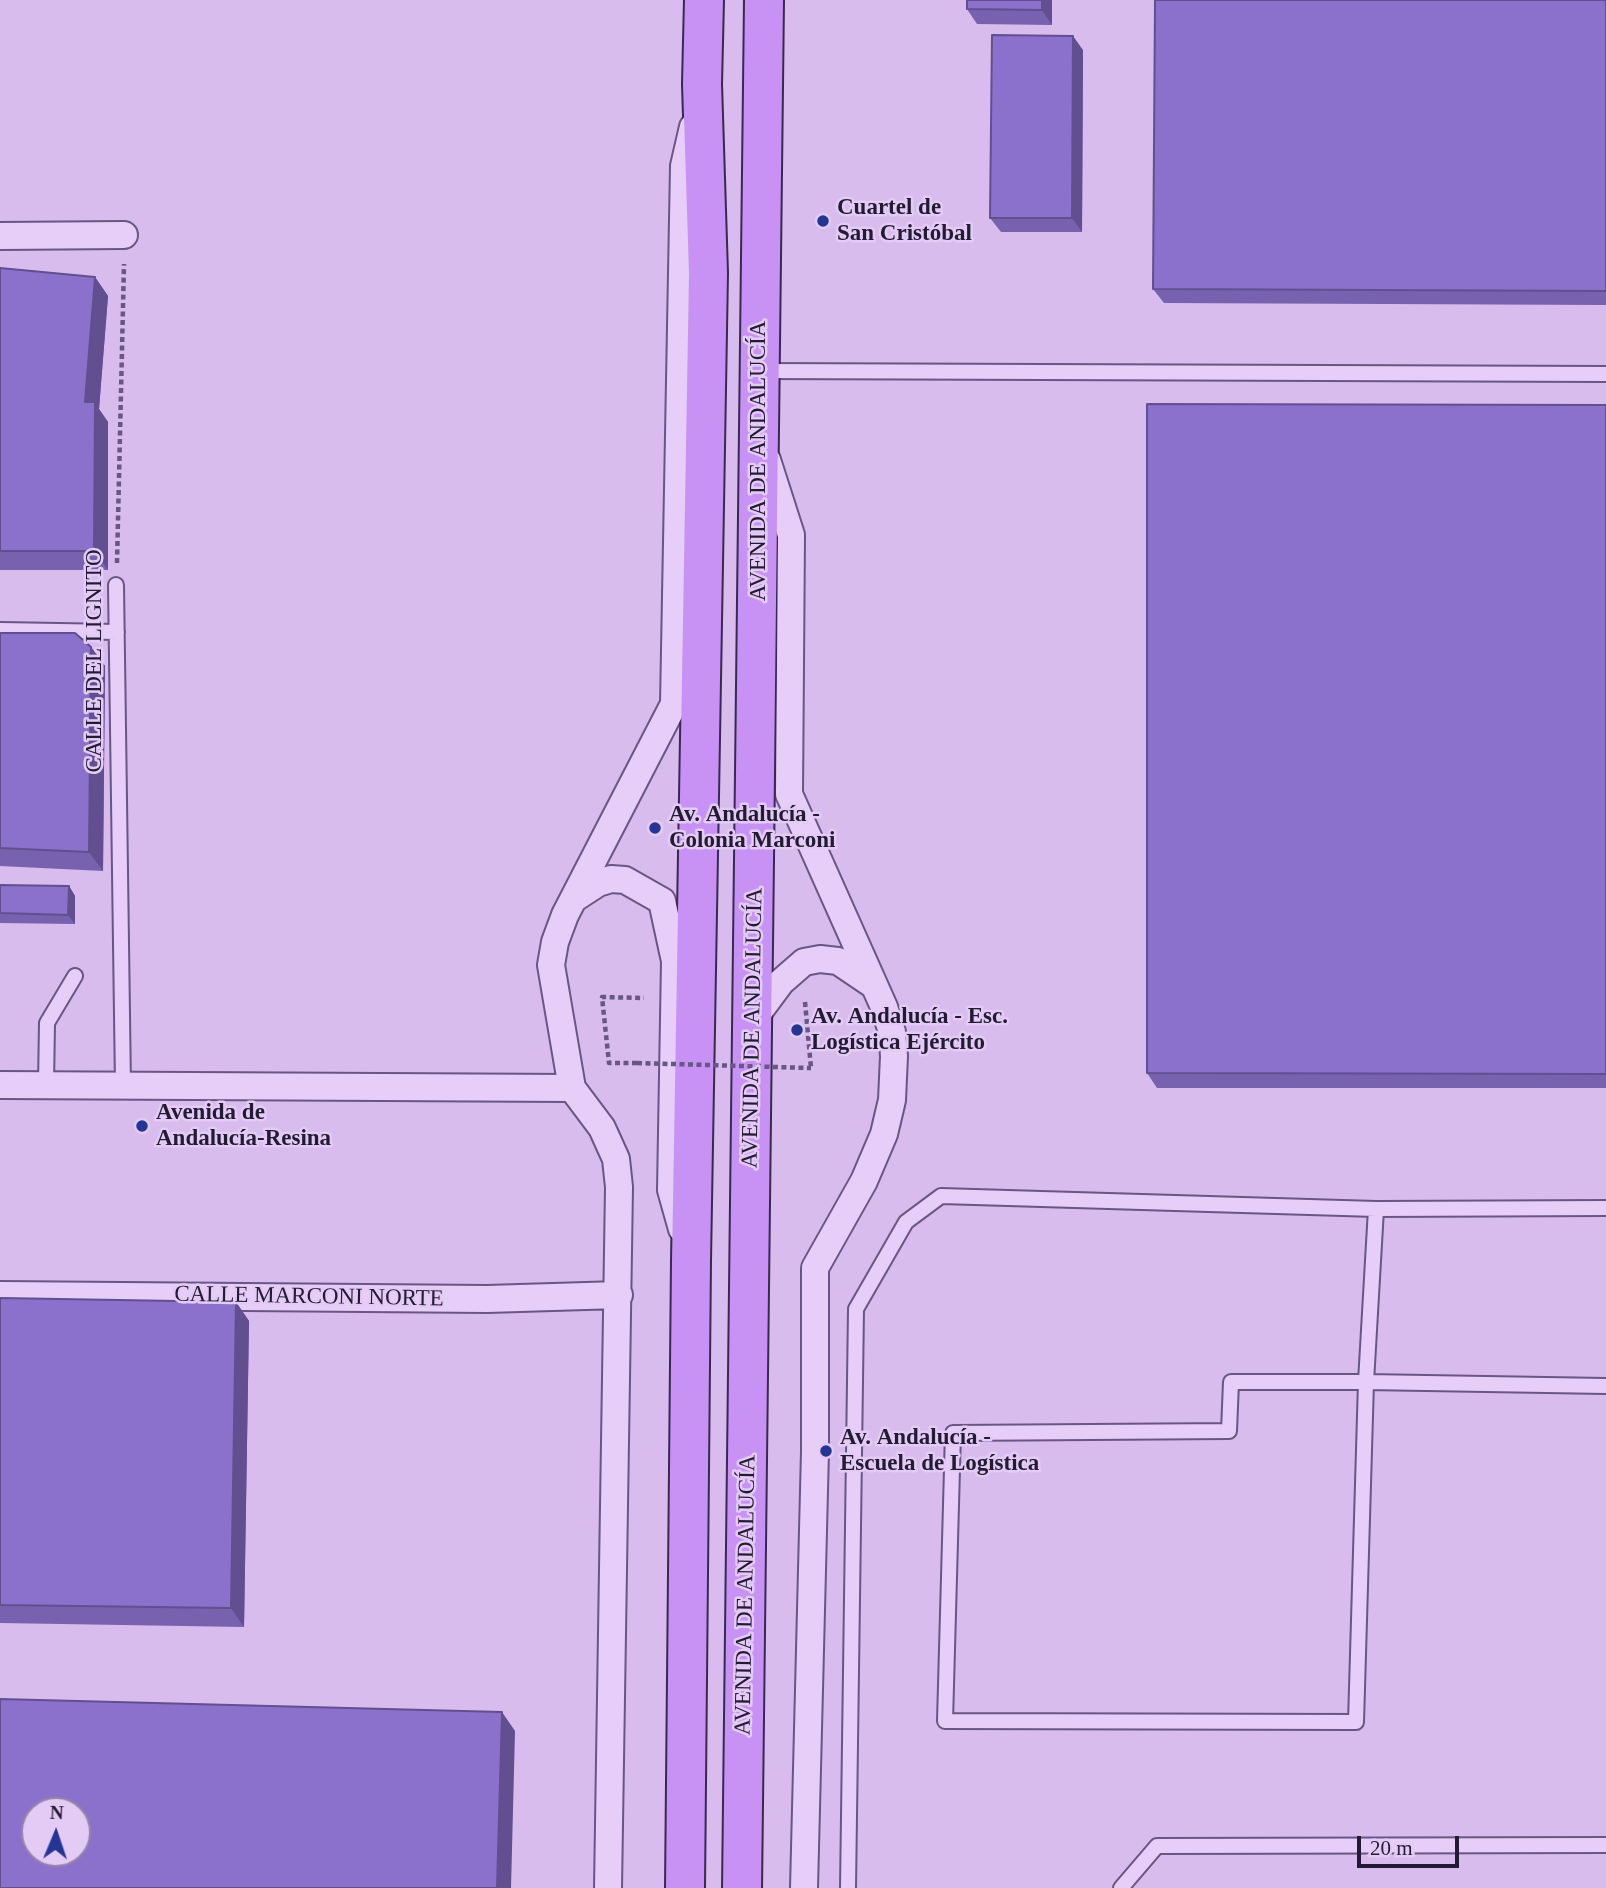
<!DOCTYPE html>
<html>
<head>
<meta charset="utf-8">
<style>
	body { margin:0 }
	#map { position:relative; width:1606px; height:1888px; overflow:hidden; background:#d8bced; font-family:Georgia,serif }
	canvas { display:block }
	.north { position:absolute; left:21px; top:1797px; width:70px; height:70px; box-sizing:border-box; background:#e3cbf5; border:2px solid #9685a8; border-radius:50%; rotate:2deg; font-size:19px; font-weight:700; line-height:28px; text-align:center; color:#231b34 }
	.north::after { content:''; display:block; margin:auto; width:24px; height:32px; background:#253594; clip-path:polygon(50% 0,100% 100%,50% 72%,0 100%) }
	.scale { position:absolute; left:1357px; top:1836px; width:102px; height:32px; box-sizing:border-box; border:4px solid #231b34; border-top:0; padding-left:9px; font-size:21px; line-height:24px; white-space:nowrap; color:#231b34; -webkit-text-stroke:5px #e3cbf5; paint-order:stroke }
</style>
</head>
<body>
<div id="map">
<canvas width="1606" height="1888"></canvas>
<div class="north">N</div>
<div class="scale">20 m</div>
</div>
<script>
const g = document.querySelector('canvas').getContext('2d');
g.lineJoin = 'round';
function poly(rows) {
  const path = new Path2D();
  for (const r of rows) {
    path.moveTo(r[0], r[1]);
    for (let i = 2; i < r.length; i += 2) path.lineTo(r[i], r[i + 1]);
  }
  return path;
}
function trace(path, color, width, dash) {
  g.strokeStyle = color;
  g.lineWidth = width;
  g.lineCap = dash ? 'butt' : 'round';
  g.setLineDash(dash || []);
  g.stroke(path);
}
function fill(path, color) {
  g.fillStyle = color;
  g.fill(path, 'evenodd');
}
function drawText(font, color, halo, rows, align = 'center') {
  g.font = font + ' Georgia,serif';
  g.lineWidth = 5;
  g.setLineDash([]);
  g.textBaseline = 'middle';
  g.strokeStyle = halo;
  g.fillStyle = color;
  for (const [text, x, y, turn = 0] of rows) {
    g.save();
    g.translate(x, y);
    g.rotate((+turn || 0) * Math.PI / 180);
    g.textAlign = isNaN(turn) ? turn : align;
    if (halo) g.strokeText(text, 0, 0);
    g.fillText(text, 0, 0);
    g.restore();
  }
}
const lane = poly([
	[761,371,1606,374],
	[116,585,123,1086],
	[0,630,117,632],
	[46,1085,47,1023,75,976],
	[1376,1209,1366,1382,1356,1722,945,1721,953,1433,1229,1431,1231,1382,1366,1382,1606,1386],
	[848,1888,856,1309,906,1222,941,1196,1376,1209,1606,1208],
	[1121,1888,1157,1846,1606,1845]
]);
const street = poly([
	[0,236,124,235],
	[767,460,791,535,789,794,884,1007,892,1032,894,1056,892,1100,884,1134,864,1181,815,1268,815,1451,804,1888],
	[575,898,598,883,611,879,625,880,662,901,675,961,671,1190,682,1229],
	[752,1021,781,982,804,962,820,959,838,961,872,984],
	[0,1085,572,1088],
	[0,1295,487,1299,619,1295],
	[608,1888,619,1187,616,1159,602,1128,572,1088,551,965,555,942,565,915,674,704,684,166,693,127]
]);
const primary = poly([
	[685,1888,691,1260,708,273,702,84,704,0],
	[742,1888,764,0]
]);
trace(lane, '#685685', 18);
trace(street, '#685685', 30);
trace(primary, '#372a52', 42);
trace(poly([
	[117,563,124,264],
	[805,1002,811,1068],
	[637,1063,609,1063,602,997,644,998]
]), '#685685', 4.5, [5, 3.5]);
trace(lane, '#e6cef9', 14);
trace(street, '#e6cef9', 26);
trace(primary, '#c792f3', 38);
trace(poly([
	[637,1063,811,1068]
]), '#685685', 4.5, [5, 3.5]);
fill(poly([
	[967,0,1052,0,1052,25,977,24,967,9],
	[1606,0,1606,305,1164,303,1153,289],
	[1083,50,1082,232,1001,232,990,218],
	[0,268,95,277,108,296,99,409,108,422,108,570,0,570],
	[1606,405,1606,1088,1157,1088,1147,1073],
	[0,633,91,647,105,666,103,871,0,866],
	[0,885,69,886,75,896,75,924,0,923],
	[0,1298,236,1302,249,1321,244,1627,0,1623]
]), '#7861af');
fill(poly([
	[1042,0,1052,0,1052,25,1042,10],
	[1073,36,1083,50,1082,232,1072,218],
	[95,277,108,296,99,409,108,422,108,570,94,551,85,402],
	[91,647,105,666,103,871,89,852],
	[69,886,75,896,75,924,68,915],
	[236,1302,249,1321,244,1627,231,1608],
	[502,1712,515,1731,511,1888,497,1888]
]), '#614f8f');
const building = poly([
	[967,0,1042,0,1042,10,967,9,967,0],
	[1155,0,1606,0,1606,291,1153,289,1155,0],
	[992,35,1073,36,1072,218,990,218,992,35],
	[0,268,95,277,85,402,95,402,94,551,0,551,0,268],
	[1147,404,1606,405,1606,1074,1147,1073,1147,404],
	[0,633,75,633,91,647,89,852,0,848,0,633],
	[0,885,69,886,68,915,0,913,0,885],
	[0,1298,236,1302,231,1608,0,1605,0,1298],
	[0,1699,502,1712,497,1888,0,1888,0,1699],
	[35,1811,77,1811,77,1853,35,1853,35,1811]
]);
fill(building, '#8b71cc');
trace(building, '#614f8f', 2);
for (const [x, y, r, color] of [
	[823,221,7,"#253594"],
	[655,828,7,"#253594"],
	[797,1030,7,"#253594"],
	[142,1126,7,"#253594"],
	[826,1451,7,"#253594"]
]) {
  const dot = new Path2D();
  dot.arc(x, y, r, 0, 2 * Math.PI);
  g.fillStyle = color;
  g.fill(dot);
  trace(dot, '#e3cbf5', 2.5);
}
drawText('bold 23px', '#231b34', '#e3cbf5', [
	["Cuartel de",837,208],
	["San Cristóbal",837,234],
	["Av. Andalucía -",669,815],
	["Colonia Marconi",669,841],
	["Av. Andalucía - Esc.",811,1017],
	["Logística Ejército",811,1043],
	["Avenida de",156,1113],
	["Andalucía-Resina",156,1139],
	["Av. Andalucía -",840,1438],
	["Escuela de Logística",840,1464]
], 'left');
drawText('23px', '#231b34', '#e3cbf5', [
	["AVENIDA DE ANDALUCÍA",759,461,-90],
	["CALLE DEL LIGNITO",95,661,-90],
	["AVENIDA DE ANDALUCÍA",753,1028,-89],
	["CALLE MARCONI NORTE",309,1297,1],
	["AVENIDA DE ANDALUCÍA",746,1595,-89]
]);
</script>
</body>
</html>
